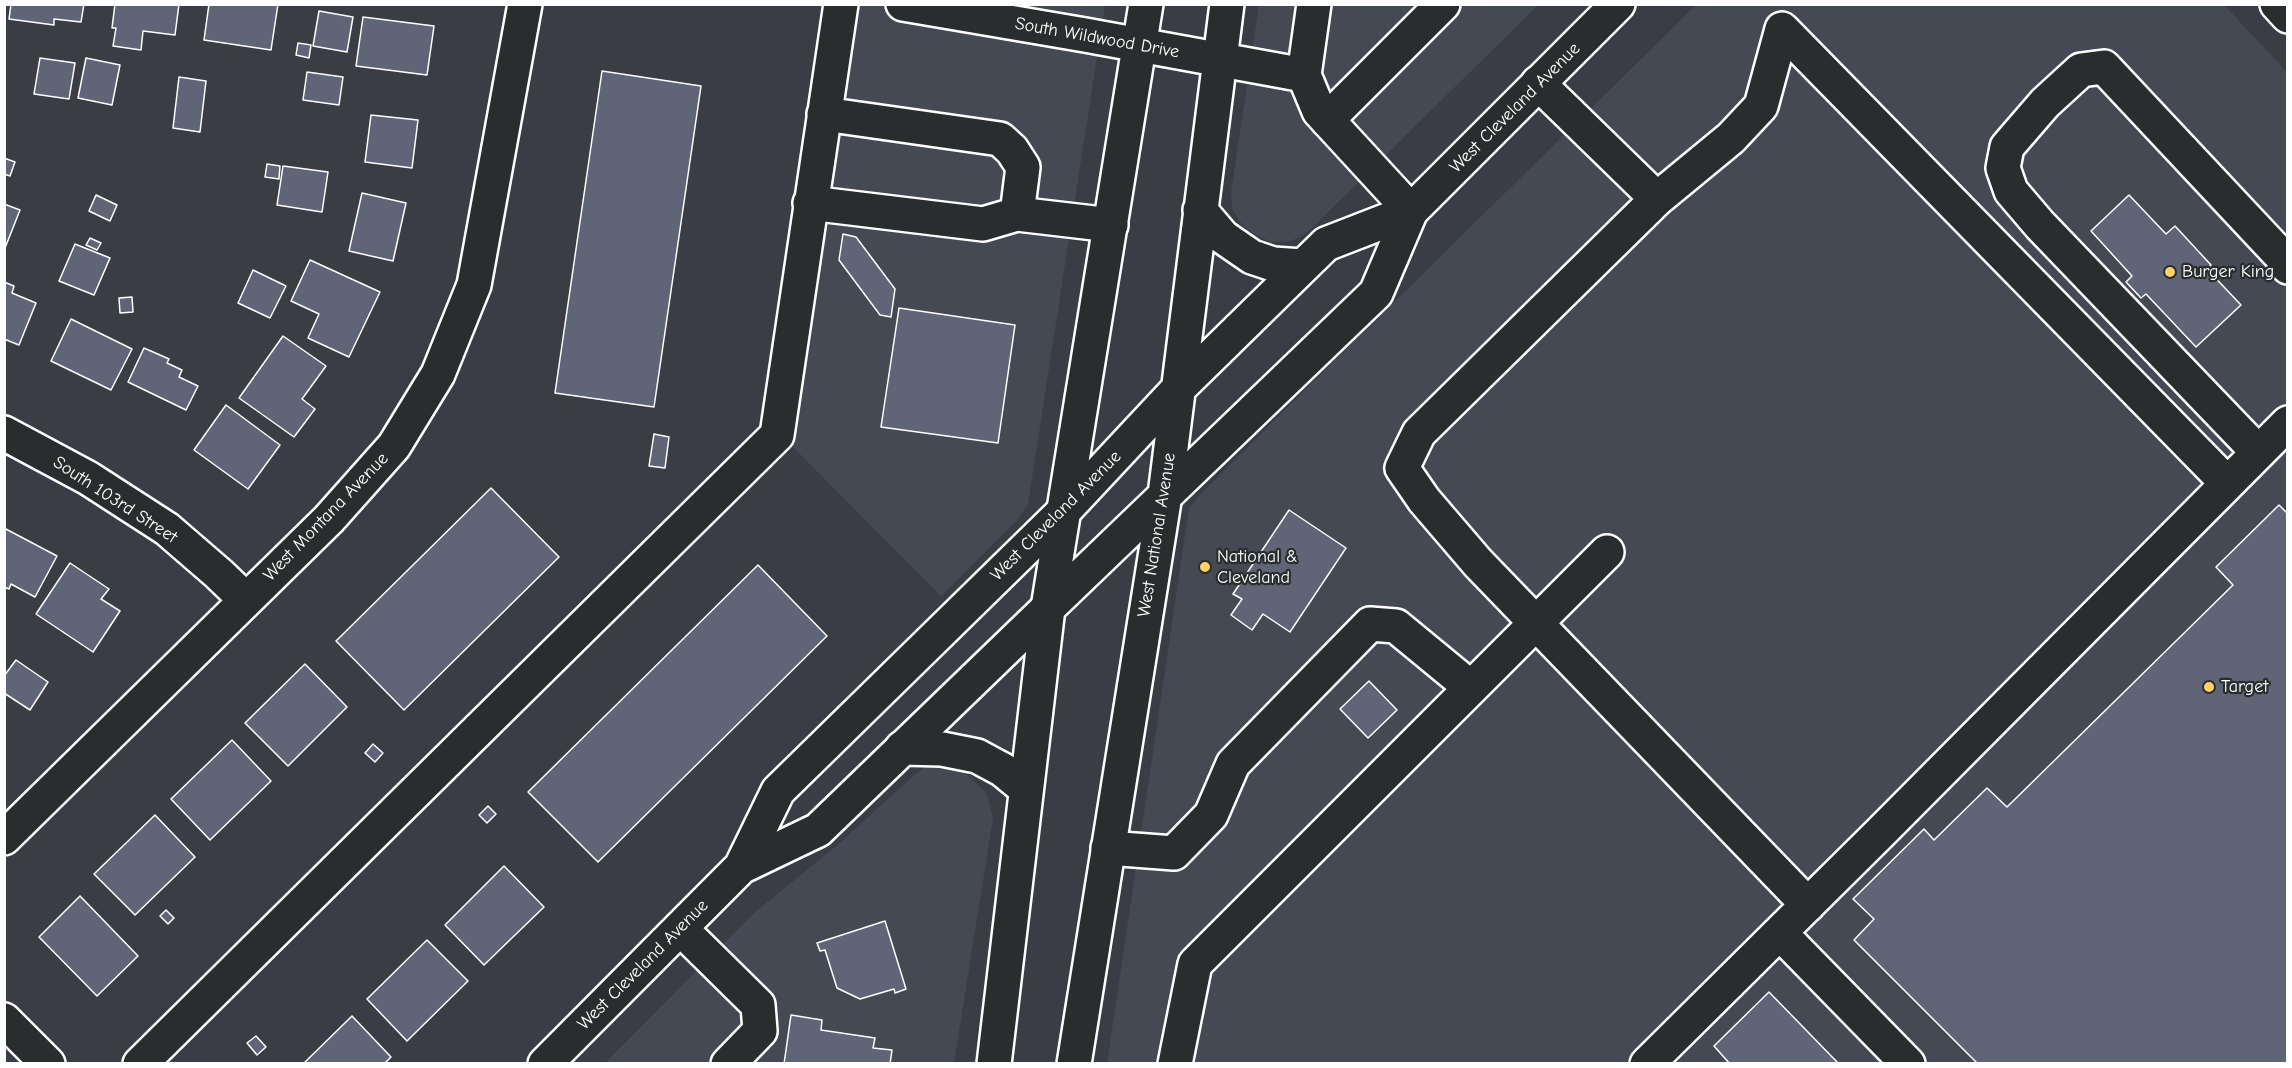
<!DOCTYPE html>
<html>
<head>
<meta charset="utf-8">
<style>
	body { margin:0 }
	#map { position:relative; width:2292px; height:1068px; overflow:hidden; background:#3a3e44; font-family:"Comic Neue",sans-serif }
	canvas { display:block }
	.frame { position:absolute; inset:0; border:6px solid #fff; pointer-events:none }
</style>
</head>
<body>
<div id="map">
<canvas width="2292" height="1068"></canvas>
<div class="frame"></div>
</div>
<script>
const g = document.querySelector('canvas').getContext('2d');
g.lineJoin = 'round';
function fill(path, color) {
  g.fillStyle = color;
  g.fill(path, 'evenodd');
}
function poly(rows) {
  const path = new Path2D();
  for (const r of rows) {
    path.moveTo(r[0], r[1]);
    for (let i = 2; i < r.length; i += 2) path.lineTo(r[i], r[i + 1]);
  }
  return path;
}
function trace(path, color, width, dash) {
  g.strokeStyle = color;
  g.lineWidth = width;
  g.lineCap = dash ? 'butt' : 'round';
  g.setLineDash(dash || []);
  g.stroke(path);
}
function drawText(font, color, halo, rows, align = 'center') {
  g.font = font + ' "Comic Neue",sans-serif';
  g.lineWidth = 4.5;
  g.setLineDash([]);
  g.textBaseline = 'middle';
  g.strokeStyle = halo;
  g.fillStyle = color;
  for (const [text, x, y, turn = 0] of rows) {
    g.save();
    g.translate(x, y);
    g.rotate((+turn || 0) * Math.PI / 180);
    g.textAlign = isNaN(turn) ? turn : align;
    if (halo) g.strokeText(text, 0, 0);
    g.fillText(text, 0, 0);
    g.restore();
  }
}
fill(poly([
	[853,5,1105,5,1028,504,1018,519,941,596,793,447],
	[1259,5,1538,5,1309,231,1296,239,1285,242,1271,242,1249,231,1239,221,1232,208,1231,193],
	[1696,5,2224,5,2287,72,2287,1063,1107,1064,1189,508,1198,497,1312,383],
	[938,763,960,769,972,779,987,794,993,818,954,1063,604,1064,754,913,840,843,912,777,925,767]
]), '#454953');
const building = poly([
	[11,4,84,4,81,22,54,19,54,25,9,19,11,4],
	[115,4,179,4,175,35,143,31,141,50,113,46,116,28,112,28,115,4],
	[209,4,278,4,271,50,204,40,209,4],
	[319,11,353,17,347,52,313,46,319,11],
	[363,17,434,26,427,75,356,66,363,17],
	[298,43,311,45,309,58,296,55,298,43],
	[40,58,75,63,69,99,34,94,40,58],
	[86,58,120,65,112,105,78,98,86,58],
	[602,71,701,86,654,407,555,393,602,71],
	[307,72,343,77,339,105,303,100,307,72],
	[179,77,206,81,200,132,173,128,179,77],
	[371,115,418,120,412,168,365,162,371,115],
	[4,158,15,162,10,176,4,174,4,158],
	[267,164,280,166,279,179,265,177,267,164],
	[283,166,328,172,322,212,277,205,283,166],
	[362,193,406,203,393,261,349,251,362,193],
	[96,195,117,205,110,221,89,211,96,195],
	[2129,195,2166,234,2175,226,2211,265,2207,269,2241,305,2196,347,2146,294,2141,298,2126,282,2132,276,2091,231,2129,195],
	[4,204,20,210,5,248,4,247,4,204],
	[843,234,856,237,895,289,891,317,880,315,839,260,843,234],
	[90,238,101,243,97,250,86,245,90,238],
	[75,244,110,258,94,295,59,281,75,244],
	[310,260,380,292,349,357,308,338,319,314,291,301,310,260],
	[253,270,286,286,270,318,238,303,253,270],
	[4,282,14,286,12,293,36,303,19,345,4,339,4,282],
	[132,297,133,312,120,313,119,298,132,297],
	[899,308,1015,325,998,443,881,427,899,308],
	[71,319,132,349,111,390,51,361,71,319],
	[283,336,326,366,302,399,315,409,294,437,239,398,283,336],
	[144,348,169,359,167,363,182,370,179,377,198,386,186,410,128,382,144,348],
	[226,405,280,445,248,489,194,450,226,405],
	[654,434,669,437,665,468,649,466,654,434],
	[491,488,559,557,404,710,336,641,491,488],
	[2279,505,2288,514,2288,1064,1978,1064,1854,940,1874,919,1853,899,1924,829,1934,840,1987,788,2007,807,2233,585,2216,567,2279,505],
	[1289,510,1346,548,1290,632,1263,614,1252,630,1231,615,1242,599,1233,594,1289,510],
	[4,528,57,556,35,597,11,584,9,589,4,587,4,528],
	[70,563,109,589,101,599,120,611,93,652,36,614,70,563],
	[758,565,827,636,598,862,528,792,758,565],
	[16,660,48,682,30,710,4,693,4,676,16,660],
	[305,664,347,707,288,766,245,723,305,664],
	[1369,681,1397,710,1368,738,1340,709,1369,681],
	[232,740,271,781,210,840,171,799,232,740],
	[373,744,383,753,375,762,365,753,373,744],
	[488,806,496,814,487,823,479,815,488,806],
	[155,815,195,857,135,915,94,874,155,815],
	[504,866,544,907,484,965,445,925,504,866],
	[80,896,138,956,97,996,39,937,80,896],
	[166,910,174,918,168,924,160,916,166,910],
	[885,921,906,989,895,993,894,989,860,999,837,988,825,950,820,951,817,943,885,921],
	[427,940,468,981,407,1041,367,999,427,940],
	[1769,992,1839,1064,1730,1064,1714,1046,1769,992],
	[791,1015,822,1020,821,1030,875,1038,873,1048,892,1050,890,1064,784,1064,791,1015],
	[352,1016,391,1057,384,1064,303,1064,352,1016],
	[256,1036,266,1047,257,1055,247,1043,256,1036]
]);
fill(building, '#5f6476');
trace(building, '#fff', 1.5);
const minor = poly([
	[903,4,1085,35,1304,75,1319,111,1411,211],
	[1304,75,1314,4],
	[1538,83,1657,199,1419,433,1402,468,1424,500,1478,563,1808,905],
	[824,114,1000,139,1012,150,1023,167,1017,214],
	[1327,120,1443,4],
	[1657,199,1731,138,1761,106,1782,29,2227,483],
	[810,203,983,224,1017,214,1111,225],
	[4,433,88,478,167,529,219,574,246,600],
	[2258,452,2040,225,2011,191,2003,168,2007,147,2045,103,2081,70,2104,67,2285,260,2288,267],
	[4,838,329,519,394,446,438,374,474,285,525,4],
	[1108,848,1174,853,1211,815,1233,764,1370,624,1396,626,1470,687],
	[741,867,818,830,1048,608],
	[680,928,758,1005,760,1031,728,1064],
	[1780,933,1908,1064],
	[4,1020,48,1064],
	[140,1064,777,435,841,4],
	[545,1064,741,867,778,791,1064,511],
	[1175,1064,1195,964,1607,552],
	[1647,1064,1880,833,2288,423]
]);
const major = poly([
	[2277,4,2288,16],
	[1200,210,1223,237,1252,257,1273,264,1303,266],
	[1064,511,1178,389,1326,244,1411,211],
	[1048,608,1376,293,1411,211,1618,4],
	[902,748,942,749,977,756,1003,770,1026,789],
	[994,1064,1048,608,1146,4],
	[1074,1064,1165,495,1227,4]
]);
trace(minor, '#fff', 38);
trace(major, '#fff', 38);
trace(minor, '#2a2d2e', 33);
trace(major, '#2a2d2e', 33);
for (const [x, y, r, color] of [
	[2170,272,6,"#ffd166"],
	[1205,567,6,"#ffd166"],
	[2209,687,6,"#ffd166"]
]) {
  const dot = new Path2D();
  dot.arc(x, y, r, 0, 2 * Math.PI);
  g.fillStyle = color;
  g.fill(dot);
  trace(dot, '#2a2d2e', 2);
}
drawText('18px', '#fff', '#2a2d2e', [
	["South Wildwood Drive",1097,38,10],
	["West Cleveland Avenue",1515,108,-45],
	["South 103rd Street",115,500,33],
	["West Cleveland Avenue",1056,516,-45],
	["West Montana Avenue",326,517,-46],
	["West National Avenue",1157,535,-81],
	["West Cleveland Avenue",643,965,-45]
]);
drawText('18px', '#fff', '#2a2d2e', [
	["Burger King",2182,272],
	["National &",1217,557],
	["Cleveland",1217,578],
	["Target",2221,687]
], 'left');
</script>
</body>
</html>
